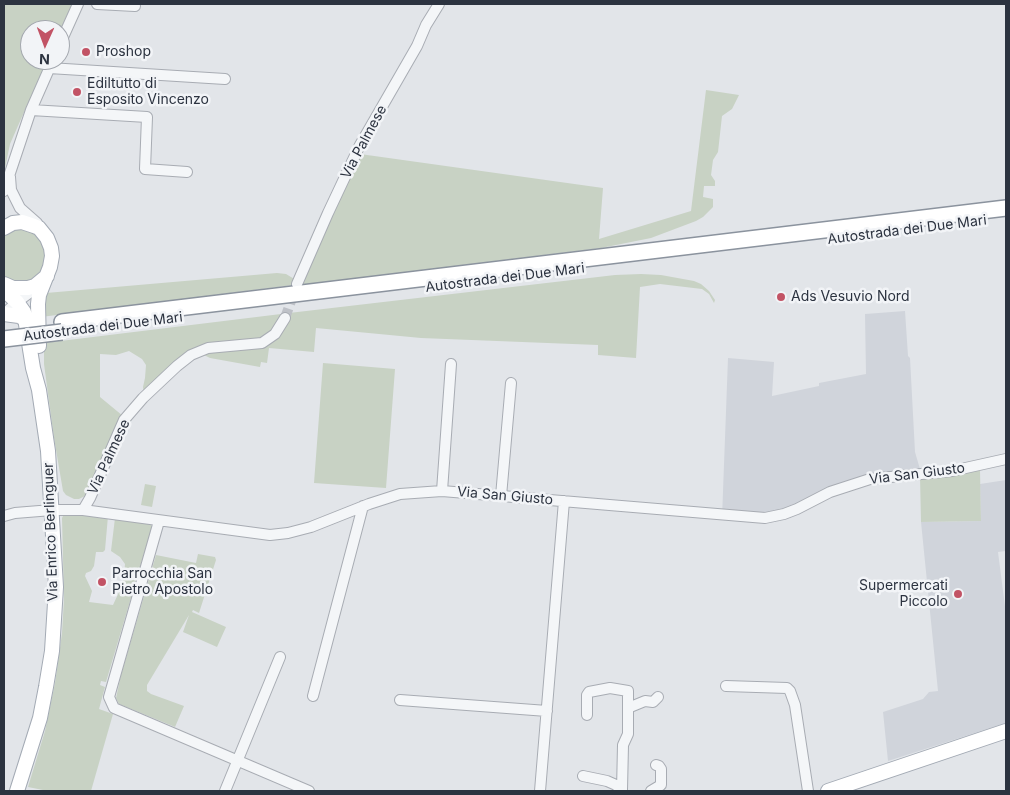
<!DOCTYPE html>
<html>
<head>
<meta charset="utf-8">
<style>
	body { margin:0 }
	#map { position:relative; width:1010px; height:795px; overflow:hidden; background:#e2e5e9; font-family:Inter,sans-serif }
	canvas { display:block }
	.frame { position:absolute; inset:0; border:5px solid #2c3340; pointer-events:none }
	.north { position:absolute; left:20px; top:20px; width:50px; height:50px; box-sizing:border-box; background:#f2f4f7; border:1px solid #a3a7ae; border-radius:50%; rotate:182deg; font-size:14px; font-weight:700; line-height:20px; text-align:center; color:#2c3340 }
	.north::after { content:''; display:block; margin:auto; width:18px; height:22px; background:#c25365; clip-path:polygon(50% 0,100% 100%,50% 72%,0 100%) }
</style>
</head>
<body>
<div id="map">
<canvas width="1010" height="795"></canvas>
<div class="frame"></div>
<div class="north">N</div>
</div>
<script>
const g = document.querySelector('canvas').getContext('2d');
g.lineJoin = 'round';
function fill(path, color) {
  g.fillStyle = color;
  g.fill(path, 'evenodd');
}
function poly(rows) {
  const path = new Path2D();
  for (const r of rows) {
    path.moveTo(r[0], r[1]);
    for (let i = 2; i < r.length; i += 2) path.lineTo(r[i], r[i + 1]);
  }
  return path;
}
function trace(path, color, width, dash) {
  g.strokeStyle = color;
  g.lineWidth = width;
  g.lineCap = dash ? 'butt' : 'round';
  g.setLineDash(dash || []);
  g.stroke(path);
}
function drawText(font, color, halo, rows, align = 'center') {
  g.font = font + ' Inter,sans-serif';
  g.lineWidth = 5;
  g.setLineDash([]);
  g.textBaseline = 'middle';
  g.strokeStyle = halo;
  g.fillStyle = color;
  for (const [text, x, y, turn = 0] of rows) {
    g.save();
    g.translate(x, y);
    g.rotate((+turn || 0) * Math.PI / 180);
    g.textAlign = isNaN(turn) ? turn : align;
    if (halo) g.strokeText(text, 0, 0);
    g.fillText(text, 0, 0);
    g.restore();
  }
}
fill(poly([
	[905,311,908,356,910,358,915,452,922,476,883,480,850,488,796,515,778,520,763,522,722,518,728,358,774,362,772,396,819,386,819,383,866,374,865,314],
	[1006,480,1006,551,998,552,1006,614,1006,723,888,761,883,712,923,699,929,692,938,691,921,522,981,521,980,484]
]), '#d0d4db');
fill(poly([
	[4,4,72,4,60,31,30,30,30,60,47,60,10,144,4,173],
	[706,90,739,95,732,109,722,116,718,152,713,160,711,175,715,181,715,186,704,186,703,197,713,199,713,207,703,217,696,221,651,238,601,248,301,285,360,154,603,188,599,239,691,211],
	[15,224,40,234,47,260,40,276,26,285,4,279,4,232],
	[277,273,286,274,296,280,293,285,41,317,46,293],
	[641,274,661,275,694,281,701,284,709,291,715,300,714,303,709,294,702,289,660,284,640,287,636,358,598,355,598,345,421,338,316,328,314,352,269,348,267,363,261,362,260,367,210,358,200,353,252,347,286,325,289,313,615,275],
	[281,314,279,322,272,332,257,341,205,345,144,394,143,387,145,378,146,365,142,359,129,351,116,355,100,354,100,397,123,416,87,495,79,499,74,499,66,495,63,491,54,438,44,364,44,343],
	[323,363,395,369,386,488,314,483],
	[980,470,981,521,921,522,920,476],
	[145,484,156,486,152,507,141,505],
	[64,514,108,516,105,550,103,552,96,552,94,566,91,571,86,573,85,576,92,591,89,602,113,605,120,590,124,576,125,564,120,557,111,551,115,518,151,524,152,527,106,682,101,681,100,685,105,687,99,709,113,714,91,791,48,791,28,787,45,731,55,683,62,633,64,599,62,518],
	[198,554,215,557,216,560,199,613,193,610,192,612,226,627,217,647,183,632,189,615,147,685,147,691,151,694,184,706,175,727,119,704,116,698,121,675,156,555,196,563]
]), '#c8d2c4');
trace(poly([
	[285,318,295,290]
]), '#bec1c7', 10, [10, 5]);
const minor = poly([
	[97,4,135,6],
	[60,44,78,4],
	[49,68,225,79],
	[31,110,147,117,145,169,187,172],
	[10,177,11,190,20,208,37,223,39,227],
	[4,191,31,110,53,60],
	[297,284,328,213,360,145,417,46,426,25,439,4],
	[4,314,17,302,32,291,35,287],
	[442,491,451,364],
	[501,496,511,383],
	[83,510,90,498,124,420,143,398,177,366,191,355,208,348,262,343,275,334,285,318],
	[4,516,15,513,52,510,83,510,270,535,288,533,311,527,369,504,400,494,442,491,765,518,784,514,797,509,830,492,870,479,952,471,1006,459],
	[159,521,109,697,114,708,309,791],
	[726,686,787,688,790,691,795,705,808,791],
	[313,696,363,506],
	[400,700,547,711],
	[628,708,645,701,653,702,658,697],
	[587,715,587,695,589,692,610,688,628,691,628,734,623,745,622,790],
	[583,776,607,781,616,785,622,791],
	[225,791,280,657],
	[540,791,564,501],
	[651,791,661,785,661,769,659,766,656,765]
]);
const major = poly([
	[4,228,13,223,22,222,34,226,39,228,47,238,51,248,52,256,50,267,39,295,38,304,39,346],
	[4,284,13,288,28,288,35,286,47,276],
	[4,290,17,302,24,312,33,368,39,390,48,451,56,587,52,651,46,687,40,718,17,791],
	[4,314,19,316,26,320],
	[828,791,1006,731]
]);
const highway = poly([
	[62,322,1006,208]
]);
trace(minor, '#a8acb3', 12);
trace(major, '#a3aab4', 16);
trace(highway, '#8b939e', 18);
trace(minor, '#f4f6f8', 10);
trace(major, '#fff', 14);
trace(highway, '#fff', 15);
const highwayBridge = poly([
	[4,339,62,332]
]);
trace(highwayBridge, '#8b939e', 18, []);
trace(highwayBridge, '#fff', 15);
for (const [x, y, r, color] of [
	[86,52,5,"#c25365"],
	[77,92,5,"#c25365"],
	[781,297,5,"#c25365"],
	[102,582,5,"#c25365"],
	[958,594,5,"#c25365"]
]) {
  const dot = new Path2D();
  dot.arc(x, y, r, 0, 2 * Math.PI);
  g.fillStyle = color;
  g.fill(dot);
  trace(dot, '#f2f4f7', 2);
}
drawText('14px', '#2c3340', '#f2f4f7', [
	["Proshop",96,52],
	["Ediltutto di",87,84],
	["Esposito Vincenzo",87,100],
	["Ads Vesuvio Nord",791,297],
	["Parrocchia San",112,574],
	["Pietro Apostolo",112,590],
	["Supermercati",948,586,"right"],
	["Piccolo",948,602,"right"]
], 'left');
drawText('14px', '#2c3340', '#f2f4f7', [
	["Via Palmese",364,142,-62],
	["Autostrada dei Due Mari",907,230,-7],
	["Autostrada dei Due Mari",505,278,-7],
	["Autostrada dei Due Mari",103,327,-7],
	["Via Palmese",109,457,-65],
	["Via San Giusto",917,474,-7],
	["Via San Giusto",505,496,5],
	["Via Enrico Berlinguer",51,532,-92]
]);
</script>
</body>
</html>
